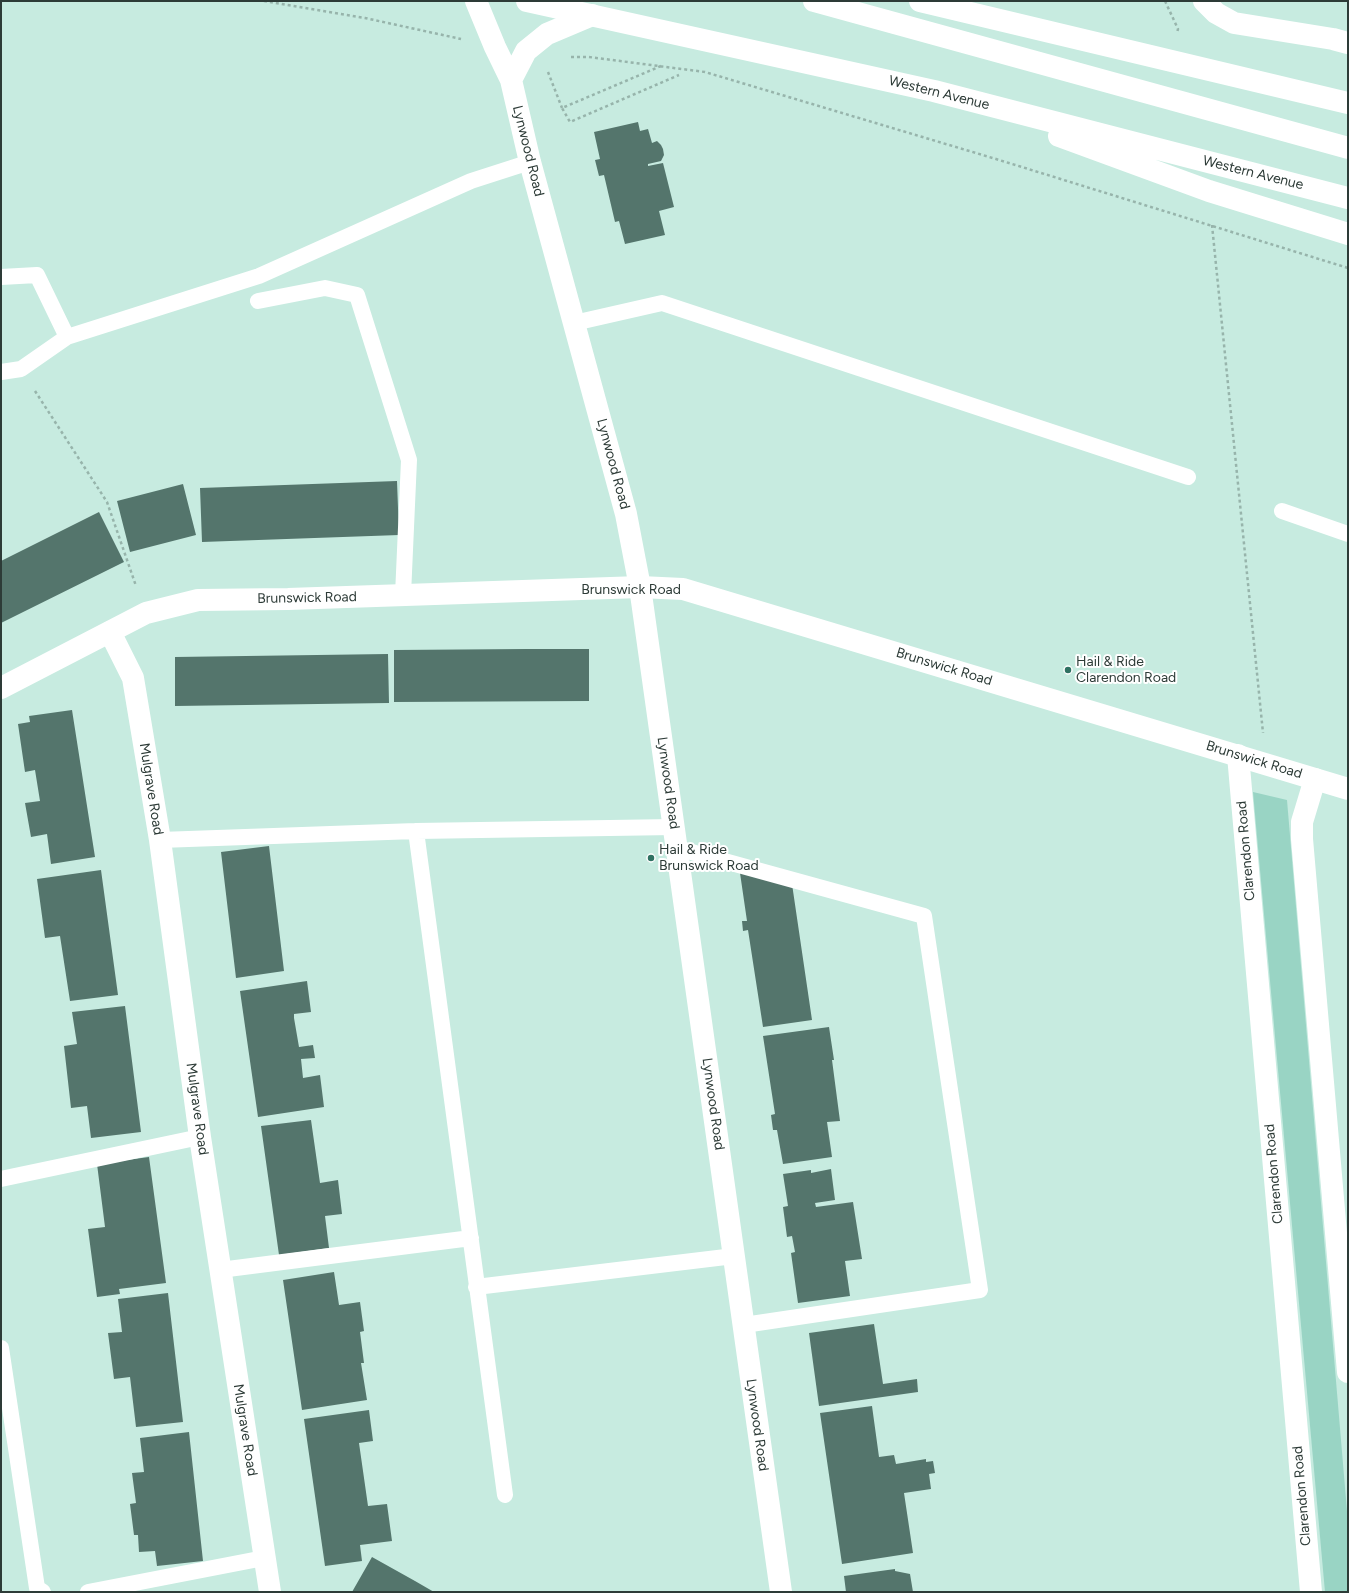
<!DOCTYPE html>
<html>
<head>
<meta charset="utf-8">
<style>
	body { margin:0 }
	#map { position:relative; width:1349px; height:1593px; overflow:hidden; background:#c7ebe0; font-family:Figtree,sans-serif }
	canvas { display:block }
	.frame { position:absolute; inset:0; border:2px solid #2d3b37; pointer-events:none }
</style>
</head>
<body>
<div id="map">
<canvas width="1349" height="1593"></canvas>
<div class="frame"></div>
</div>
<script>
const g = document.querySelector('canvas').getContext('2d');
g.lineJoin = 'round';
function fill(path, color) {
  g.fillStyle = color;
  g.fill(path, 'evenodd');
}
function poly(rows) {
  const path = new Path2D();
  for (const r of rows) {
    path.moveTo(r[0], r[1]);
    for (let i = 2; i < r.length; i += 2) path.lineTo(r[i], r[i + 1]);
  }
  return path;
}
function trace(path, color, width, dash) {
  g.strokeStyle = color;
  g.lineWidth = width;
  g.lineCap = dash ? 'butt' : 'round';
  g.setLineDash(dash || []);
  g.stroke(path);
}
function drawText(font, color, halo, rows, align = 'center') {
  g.font = font + ' Figtree,sans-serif';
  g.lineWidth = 4;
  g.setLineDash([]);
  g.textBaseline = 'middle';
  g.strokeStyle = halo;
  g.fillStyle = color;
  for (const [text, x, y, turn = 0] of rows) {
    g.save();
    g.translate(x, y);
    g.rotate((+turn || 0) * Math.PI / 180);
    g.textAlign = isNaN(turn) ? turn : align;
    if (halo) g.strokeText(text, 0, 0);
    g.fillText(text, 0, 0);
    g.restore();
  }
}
fill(poly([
	[1253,792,1287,800,1348,1523,1348,1592,1325,1592]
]), '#99d4c4');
fill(poly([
	[638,122,640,131,648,129,652,143,657,141,661,145,663,149,664,155,661,161,648,164,648,166,663,163,674,207,659,211,665,235,625,244,619,221,615,222,604,175,599,176,595,160,600,159,594,132],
	[397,481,399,535,202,542,200,488],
	[183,484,196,535,130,552,117,501],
	[99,512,124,562,1,623,1,561],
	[526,649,589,649,589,701,394,702,394,650],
	[388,654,389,703,175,706,175,657],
	[72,710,95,857,51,864,47,834,31,837,25,803,40,801,35,770,25,772,18,724,30,722,29,716],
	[269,846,284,971,236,978,221,852],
	[101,870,118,995,70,1001,60,936,45,938,37,879],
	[740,873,792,884,812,1020,763,1027,748,930,743,931,742,921,747,921],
	[307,981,311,1012,294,1014,294,1018,299,1047,313,1045,315,1058,301,1059,303,1078,320,1075,324,1107,258,1117,240,991],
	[125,1006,141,1132,91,1138,87,1106,71,1108,64,1046,77,1044,72,1012],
	[829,1027,834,1060,832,1060,840,1121,827,1122,832,1157,783,1164,777,1130,773,1130,771,1115,775,1114,763,1036],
	[311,1120,320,1183,338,1180,342,1214,325,1216,329,1248,279,1255,261,1126],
	[149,1157,166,1283,119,1289,120,1294,97,1297,88,1229,105,1227,97,1164],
	[831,1169,835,1200,815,1203,816,1207,853,1202,862,1259,845,1261,850,1296,798,1303,791,1253,795,1252,792,1236,787,1237,783,1207,788,1206,783,1174,811,1170,811,1173],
	[334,1272,339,1305,360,1302,364,1331,360,1332,364,1363,361,1363,367,1400,302,1410,283,1280],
	[168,1293,183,1422,136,1427,130,1377,114,1379,108,1333,122,1332,118,1299],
	[874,1324,883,1384,917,1379,918,1392,819,1406,809,1333],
	[872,1406,879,1457,894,1455,896,1464,926,1459,926,1462,933,1461,935,1473,929,1474,931,1489,904,1493,913,1553,842,1564,820,1413],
	[369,1410,373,1441,359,1443,368,1506,387,1504,392,1541,360,1545,362,1561,325,1566,304,1419],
	[189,1432,203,1561,157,1566,155,1551,139,1552,138,1535,134,1535,130,1504,136,1503,132,1473,144,1472,140,1438],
	[372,1557,415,1581,434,1592,352,1592],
	[895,1569,895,1571,910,1574,913,1592,846,1592,844,1576]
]), '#54756c');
trace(poly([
	[264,1,365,18,461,39],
	[1165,1,1178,29,1177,33],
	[571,57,589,57,705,72,996,159,1348,268],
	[661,66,562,108,570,122,679,75],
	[548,72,562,108],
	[1212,225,1263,733],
	[35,391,107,502,136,586]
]), '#97b4ab', 2.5, [3, 3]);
trace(poly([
	[1,277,37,275,67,337],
	[258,301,325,288,357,295,409,460,403,595],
	[574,323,662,303,1188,477],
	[1,372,21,369,67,337,259,276,471,181,530,162],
	[1282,511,1348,534],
	[416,831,505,1495],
	[160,840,416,831,674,827],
	[677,848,924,916,980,1290,744,1325],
	[1,1179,200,1137],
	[220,1270,471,1238],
	[476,1287,734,1256],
	[1,1348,37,1588,43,1592],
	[88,1592,264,1558]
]), '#fff', 16);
trace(poly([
	[476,1,495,47,511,80,530,162,626,514,640,587,781,1592],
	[511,80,526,51,547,34,592,15],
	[110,632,133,678,160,840,200,1137,270,1592],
	[1238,755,1311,1592],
	[1315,779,1302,822,1302,839,1348,1372]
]), '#fff', 22);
trace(poly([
	[1,688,146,613,198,600,288,599,640,587,683,589,1348,789]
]), '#fff', 22);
trace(poly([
	[527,1,934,91,1348,198],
	[814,1,1348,148],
	[920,1,1348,103],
	[1204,1,1216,13,1234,23,1333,39,1348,43],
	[1059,136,1209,191,1348,234]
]), '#fff', 22);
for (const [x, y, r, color] of [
	[1068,670,4,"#2f7162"],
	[651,858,4,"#2f7162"]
]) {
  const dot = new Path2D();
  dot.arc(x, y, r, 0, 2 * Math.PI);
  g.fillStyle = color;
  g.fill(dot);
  trace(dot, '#fff', 1.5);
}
drawText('14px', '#2d3b37', '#fff', [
	["Western Avenue",939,93,14],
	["Lynwood Road",528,151,76],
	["Western Avenue",1253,173,14],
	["Lynwood Road",613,464,75],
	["Brunswick Road",631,590],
	["Brunswick Road",307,598,-1],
	["Brunswick Road",944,667,17],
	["Brunswick Road",1254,760,17],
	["Lynwood Road",668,783,82],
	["Mulgrave Road",151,789,81],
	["Clarendon Road",1246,851,-95],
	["Lynwood Road",713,1104,82],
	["Mulgrave Road",197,1109,82],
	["Clarendon Road",1274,1174,-95],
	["Lynwood Road",757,1425,82],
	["Mulgrave Road",245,1430,81],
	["Clarendon Road",1302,1496,-95]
]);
drawText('14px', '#2d3b37', '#fff', [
	["Hail & Ride",1076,662],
	["Clarendon Road",1076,678],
	["Hail & Ride",659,850],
	["Brunswick Road",659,866]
], 'left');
</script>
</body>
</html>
